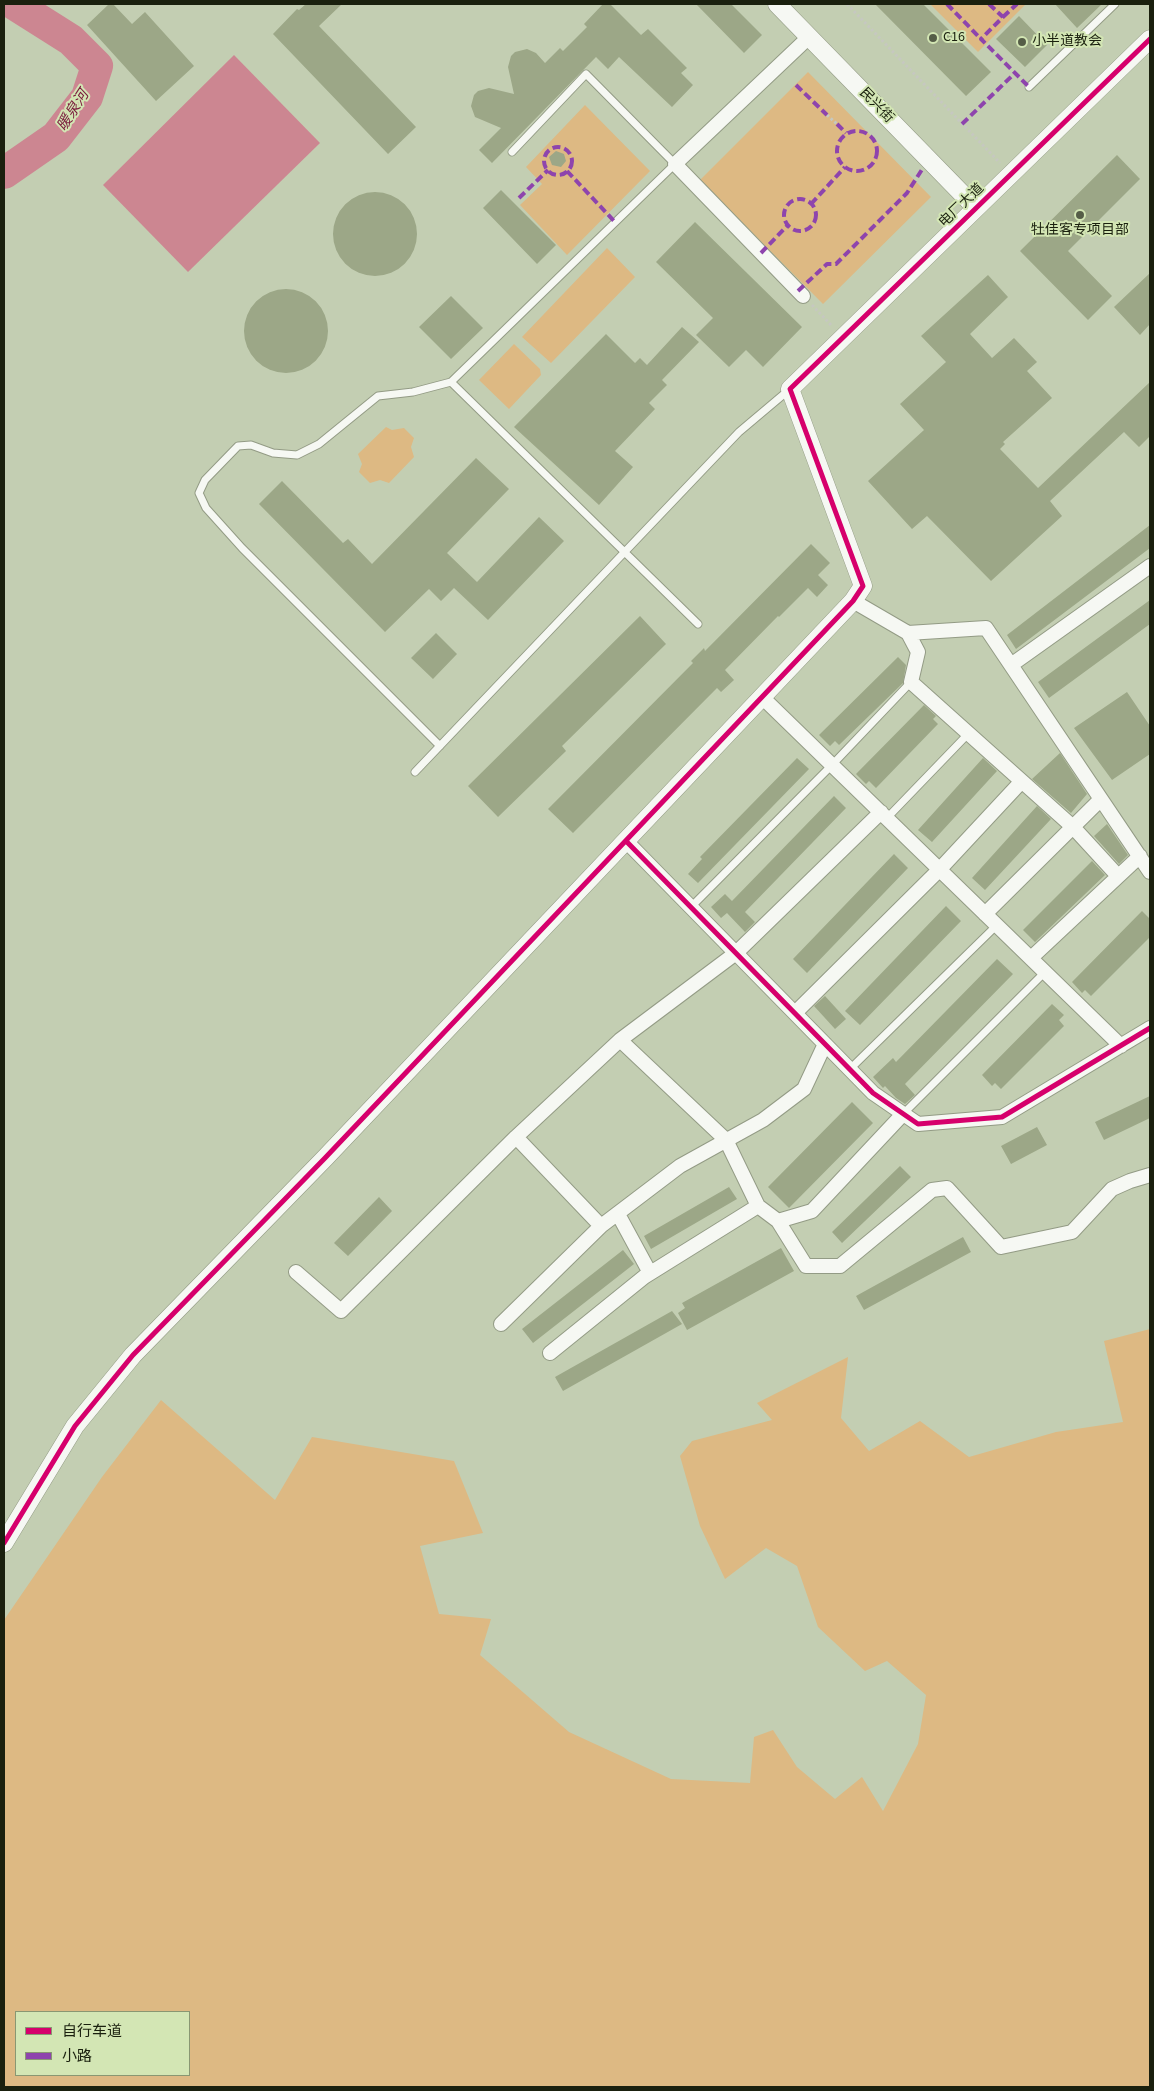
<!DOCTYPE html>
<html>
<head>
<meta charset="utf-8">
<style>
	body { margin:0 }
	#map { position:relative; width:1154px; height:2091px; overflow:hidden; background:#c3ceb2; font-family:"Source Sans 3","Noto Sans SC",sans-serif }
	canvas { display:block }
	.frame { position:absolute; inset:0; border:5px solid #1a200e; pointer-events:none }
	.legend { position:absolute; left:15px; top:2011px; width:175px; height:65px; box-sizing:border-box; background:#d3e6b4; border:1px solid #899772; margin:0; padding:6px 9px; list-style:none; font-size:15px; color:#1a200e }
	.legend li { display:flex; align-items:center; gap:10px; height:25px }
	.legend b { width:25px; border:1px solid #899772 }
</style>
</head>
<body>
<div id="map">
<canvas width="1154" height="2091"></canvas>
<div class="frame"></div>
<ul class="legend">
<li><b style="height:6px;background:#d6006c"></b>自行车道</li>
<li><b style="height:6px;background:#8e44ad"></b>小路</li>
</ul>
</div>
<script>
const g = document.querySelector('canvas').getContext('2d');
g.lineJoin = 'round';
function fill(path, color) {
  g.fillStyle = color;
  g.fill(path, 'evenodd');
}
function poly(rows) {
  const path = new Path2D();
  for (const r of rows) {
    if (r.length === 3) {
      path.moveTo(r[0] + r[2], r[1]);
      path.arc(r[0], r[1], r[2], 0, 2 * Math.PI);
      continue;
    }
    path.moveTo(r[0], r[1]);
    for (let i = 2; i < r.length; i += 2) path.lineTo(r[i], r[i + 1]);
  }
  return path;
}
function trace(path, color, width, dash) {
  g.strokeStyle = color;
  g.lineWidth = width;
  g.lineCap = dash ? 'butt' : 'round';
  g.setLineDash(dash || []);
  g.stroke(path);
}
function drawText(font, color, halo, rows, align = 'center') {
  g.font = font + ' "Source Sans 3","Noto Sans SC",sans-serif';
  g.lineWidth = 4;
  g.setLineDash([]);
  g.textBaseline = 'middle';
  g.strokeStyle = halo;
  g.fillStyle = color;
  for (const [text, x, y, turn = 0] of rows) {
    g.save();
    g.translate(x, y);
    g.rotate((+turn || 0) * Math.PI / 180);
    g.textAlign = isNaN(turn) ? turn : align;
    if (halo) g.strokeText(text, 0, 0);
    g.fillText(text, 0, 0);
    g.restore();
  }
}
fill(poly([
	[930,4,1026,4,978,52],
	[808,72,931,197,823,304,700,180],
	[585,105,650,171,567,255,520,205,542,184,526,167],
	[607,248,635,277,551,363,522,337],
	[514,344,540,369,541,375,509,409,479,380],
	[386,427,392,430,404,428,414,438,411,447,414,457,389,483,380,480,370,483,359,472,362,464,358,454],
	[1150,1329,1150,2087,4,2087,4,1620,102,1477,161,1400,275,1500,312,1437,454,1461,483,1533,420,1546,439,1614,491,1619,480,1655,569,1732,671,1779,750,1783,754,1737,773,1730,797,1767,835,1799,862,1777,883,1811,918,1744,926,1695,887,1661,865,1671,818,1627,797,1566,766,1548,725,1579,700,1526,680,1456,692,1441,772,1420,757,1403,848,1357,841,1418,869,1451,920,1421,969,1457,1056,1432,1123,1422,1104,1341],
	[16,2012,189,2012,189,2075,16,2075]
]), '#ddb983');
fill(poly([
	[234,55,320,143,188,272,103,185]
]), '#cc8691');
trace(poly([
	[4,173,56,137,87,97,97,66,71,40,14,4]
]), '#cc8691', 32);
fill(poly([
	[109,4,113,4,132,24,145,12,194,66,156,101,87,25],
	[306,4,342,4,319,26,416,127,388,154,273,34,297,9,299,10],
	[603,4,610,4,641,35,648,29,687,68,681,73,693,85,672,107,619,57,608,69,596,57,492,163,479,150,501,128,475,117,471,106,474,95,478,91,489,88,514,94,508,67,511,56,515,52,527,49,536,53,545,63,560,48,563,51,587,27,584,24],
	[696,4,731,4,762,35,744,53],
	[875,4,923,4,991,72,966,96],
	[1055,4,1102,4,1077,28],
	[1019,16,1047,45,1025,67,996,39],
	[556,151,564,154,566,161,561,167,552,165,549,157],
	[1117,155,1140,179,1068,251,1112,296,1088,320,1020,251],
	[501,190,556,245,537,264,483,208],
	[375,234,42],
	[695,222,802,327,763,367,746,350,729,367,696,335,713,318,656,262],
	[1150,273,1150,324,1140,335,1114,307],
	[988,275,1008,297,970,334,992,358,1014,338,1037,362,1027,371,1052,398,1003,442,1005,444,1000,449,1038,488,1150,382,1150,436,1139,447,1124,432,1050,501,1062,516,991,581,927,516,912,529,868,481,924,430,900,404,946,362,921,336],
	[286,331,42],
	[451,296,483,328,451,359,419,327],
	[682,327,699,342,662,380,667,385,649,403,655,409,615,451,633,467,599,505,514,427,606,334,635,363,640,358,647,365],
	[476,458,509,489,447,553,477,582,539,517,564,541,488,620,454,588,441,601,429,589,385,632,259,504,282,481,343,543,348,539,372,564],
	[1150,525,1150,548,1016,649,1007,635],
	[811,544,830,563,818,575,828,585,817,597,808,588,779,617,778,616,725,670,734,680,721,692,717,688,573,833,548,809,693,663,691,661,704,648,705,651],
	[1150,600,1150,624,1049,698,1038,682],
	[640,616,666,644,562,746,566,751,498,817,468,786],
	[436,633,457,654,433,679,411,658],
	[898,657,906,665,903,683,839,745,835,741,830,746,819,735],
	[1127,692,1150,726,1150,754,1112,780,1074,728],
	[924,705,936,716,933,719,938,724,876,788,869,781,866,784,856,774],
	[1060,753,1087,794,1071,813,1032,779],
	[797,758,809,769,698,883,688,874,702,859,700,857],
	[983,758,997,771,932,842,918,830],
	[834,796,846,808,745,912,755,922,745,932,727,913,721,918,711,907,725,894,732,901],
	[1037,806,1051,819,985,890,972,878],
	[1107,824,1128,855,1119,864,1094,836],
	[894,854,908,868,807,973,793,959],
	[1092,861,1105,875,1035,942,1023,930],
	[946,906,961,921,860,1025,845,1011],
	[1142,911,1150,919,1150,937,1091,996,1085,990,1082,993,1072,982],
	[997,959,1013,974,905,1084,915,1095,905,1104,896,1098,885,1086,883,1088,873,1077,893,1058,896,1062],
	[825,996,846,1019,835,1029,814,1006],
	[1052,1004,1064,1015,1059,1020,1064,1026,1001,1089,995,1083,992,1086,982,1075],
	[1150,1096,1150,1118,1104,1140,1095,1122],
	[852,1102,873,1123,789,1208,768,1187],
	[1037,1127,1047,1145,1011,1164,1001,1146],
	[900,1166,911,1177,842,1243,832,1232],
	[729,1187,737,1199,651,1249,644,1236],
	[379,1197,392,1211,348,1256,334,1243],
	[963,1237,971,1252,864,1310,856,1296],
	[781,1248,794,1271,687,1330,678,1313,685,1308,682,1303],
	[623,1250,634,1264,533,1343,522,1329],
	[672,1311,682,1324,563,1391,555,1377]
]), '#9ca787');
const service = poly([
	[1029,87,1115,4],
	[451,382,698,624],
	[440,746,242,548,206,508,199,493,205,480,238,446,251,445,273,453,297,455,319,444,378,396,413,392,451,382,675,164,586,74,512,152],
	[415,772,739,432,790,389],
	[887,818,968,734],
	[691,907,832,765,911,682],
	[850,1069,997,925],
	[903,1114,1045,972]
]);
const minor = poly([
	[803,296,675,164,809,37],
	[853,601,908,633,986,628,1150,872],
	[908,633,918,652,911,682,1073,827,1118,876],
	[1011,665,1150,566],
	[762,697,1121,1046],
	[626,841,873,1093,918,1124,1002,1117,1150,1028],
	[985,914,1101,799],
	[1031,958,1140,856],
	[795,1013,940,869,1021,782],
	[620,1040,726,1140,758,1206],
	[516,1137,620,1040,736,953,881,812],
	[618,1214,650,1273],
	[778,1221,806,1266,840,1266,932,1190,947,1188,1001,1247,1072,1232,1112,1189,1130,1181,1150,1175],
	[296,1272,341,1311,516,1137,601,1226],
	[501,1324,601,1226,680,1166,763,1120,804,1089,825,1044],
	[550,1353,644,1277,758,1206,778,1221,812,1211,903,1114]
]);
const tertiary = poly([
	[777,4,976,208],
	[4,1543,75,1426,133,1355,325,1158,853,601,863,586,790,389,1150,39]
]);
trace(service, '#939b85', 9);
trace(minor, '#939b85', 16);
trace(tertiary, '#939b85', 19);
trace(poly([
	[847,4,1000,163],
	[827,115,837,124],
	[812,305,832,326]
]), '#c6c8c0', 3, [2.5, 2.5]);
trace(service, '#f6f8f3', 7);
trace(minor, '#f6f8f3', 14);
trace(tertiary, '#f6f8f3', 18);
trace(poly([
	[947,4,981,39],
	[989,4,1003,17,981,39,1029,87],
	[1003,17,1017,4],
	[796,85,827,115],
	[837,124,846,133],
	[962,124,1015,73],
	[857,151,20],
	[558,161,14],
	[567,171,615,222],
	[519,198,548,170],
	[800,215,16],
	[811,204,845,167],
	[761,253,787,226],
	[798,291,827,264,836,264,907,193,923,168]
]), '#8e44ad', 4, [8, 4]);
trace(poly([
	[626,841,873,1093,918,1124,1002,1117,1150,1028],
	[4,1543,75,1426,133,1355,325,1158,853,601,863,586,790,389,1150,39]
]), '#d6006c', 5);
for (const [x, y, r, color] of [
	[933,38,5,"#555d47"],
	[1022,42,5,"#555d47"],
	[1080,215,5,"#555d47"]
]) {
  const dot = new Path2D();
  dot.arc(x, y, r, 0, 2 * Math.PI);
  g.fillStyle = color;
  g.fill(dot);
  trace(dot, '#d3e6b4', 2);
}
drawText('14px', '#1a200e', '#d3e6b4', [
	["C16",943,38],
	["小半道教会",1032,42],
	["牡佳客专项目部",1080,231,"center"]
], 'left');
drawText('14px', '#1a200e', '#d3e6b4', [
	["民兴街",876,106,46],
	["电厂大道",962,206,-44]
]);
drawText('italic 15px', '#7a1a3c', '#d3e6b4', [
	["暖泉河",74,111,-57]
]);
</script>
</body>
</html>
